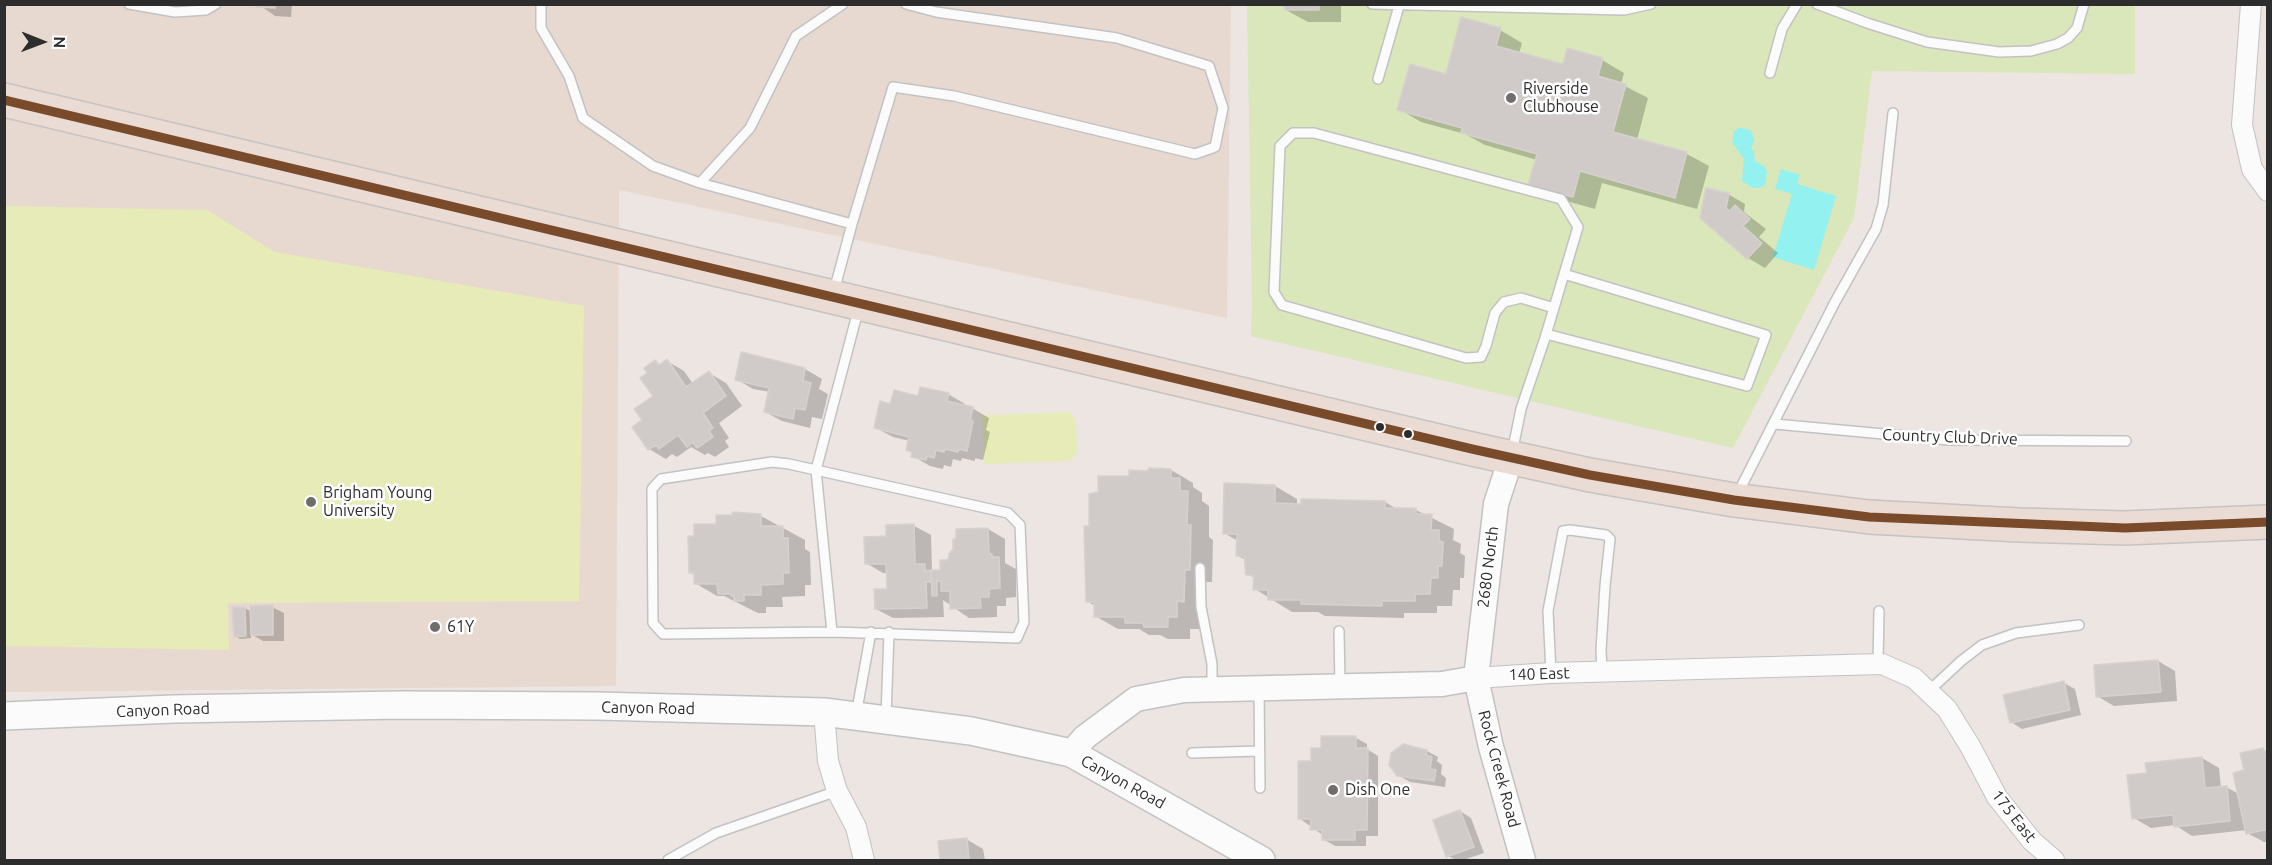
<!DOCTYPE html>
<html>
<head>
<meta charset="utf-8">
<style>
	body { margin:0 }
	#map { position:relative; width:2272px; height:865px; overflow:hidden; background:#ece5e2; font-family:Ubuntu,sans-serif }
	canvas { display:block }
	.frame { position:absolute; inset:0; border:6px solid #2d2d2d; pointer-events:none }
	.north { position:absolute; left:12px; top:12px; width:60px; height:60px; -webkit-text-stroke:4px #fff; paint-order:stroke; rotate:91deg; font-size:16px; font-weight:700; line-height:24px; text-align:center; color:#2d2d2d }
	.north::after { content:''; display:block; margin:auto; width:21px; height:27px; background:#2d2d2d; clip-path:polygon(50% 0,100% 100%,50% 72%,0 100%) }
</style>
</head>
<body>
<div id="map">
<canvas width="2272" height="865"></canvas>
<div class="frame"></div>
<div class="north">N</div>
</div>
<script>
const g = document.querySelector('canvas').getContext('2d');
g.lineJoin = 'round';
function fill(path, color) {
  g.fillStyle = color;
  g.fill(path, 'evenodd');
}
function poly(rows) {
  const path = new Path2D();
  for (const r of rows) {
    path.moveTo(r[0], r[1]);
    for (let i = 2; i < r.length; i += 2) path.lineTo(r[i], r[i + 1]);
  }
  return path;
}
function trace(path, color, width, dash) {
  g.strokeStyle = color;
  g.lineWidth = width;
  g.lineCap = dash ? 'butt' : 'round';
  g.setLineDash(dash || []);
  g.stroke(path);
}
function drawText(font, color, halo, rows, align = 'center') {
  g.font = font + ' Ubuntu,sans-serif';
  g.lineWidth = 5;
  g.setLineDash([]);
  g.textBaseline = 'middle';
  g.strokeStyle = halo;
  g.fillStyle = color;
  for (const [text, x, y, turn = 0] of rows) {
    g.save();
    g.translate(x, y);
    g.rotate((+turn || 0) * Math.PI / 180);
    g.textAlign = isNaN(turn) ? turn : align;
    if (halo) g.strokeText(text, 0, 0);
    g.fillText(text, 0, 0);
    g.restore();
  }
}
fill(poly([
	[4,5,1231,5,1227,318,619,190,616,686,5,692]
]), '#e7d9d0');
fill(poly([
	[1247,5,2135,5,2135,74,1872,71,1854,218,1733,448,1251,336,1252,304]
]), '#d9e7ba');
fill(poly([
	[5,206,207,210,275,252,584,306,579,601,228,603,229,650,5,646],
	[1069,412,1076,419,1077,452,1070,461,984,464,982,415]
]), '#e7ebb7');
fill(poly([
	[1739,128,1749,129,1753,135,1754,141,1751,148,1754,152,1755,161,1765,167,1767,172,1765,185,1759,188,1753,188,1742,181,1744,159,1732,142,1734,131],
	[1781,169,1800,175,1797,184,1836,196,1814,270,1773,257,1792,194,1775,189]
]), '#93f1ef');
fill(poly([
	[258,4,292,4,291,17,275,16],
	[1286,4,1341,4,1341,22,1308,22,1286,10],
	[1500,30,1522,43,1519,54,1564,66,1602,60,1624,73,1621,84,1648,98,1637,140,1687,154,1709,166,1697,209,1602,183,1595,209,1552,197,1530,185,1537,160,1485,145,1465,134,1421,122,1399,109,1447,76],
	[1707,190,1728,194,1745,204,1744,212,1766,229,1759,237,1778,253,1765,268,1748,258],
	[742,354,805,369,822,379,819,389,828,394,822,419,812,417,810,428,782,421,765,412,770,392,753,389,736,379],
	[667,361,684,371,693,384,709,373,726,383,742,406,719,423,729,438,725,441,729,447,715,457,708,453,705,455,691,447,677,457,672,454,666,459,649,449,644,421,655,397,650,374,655,362,661,365],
	[948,394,965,404,965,407,972,408,989,418,986,430,990,432,983,460,975,458,975,461,962,458,961,461,953,459,951,467,944,465,943,469,930,466,913,456,910,441,893,437,876,428,892,405,919,398],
	[1171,470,1193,483,1193,487,1202,493,1202,501,1209,506,1209,537,1213,540,1212,582,1206,582,1206,614,1199,613,1199,629,1190,629,1190,639,1168,639,1160,635,1149,635,1139,629,1118,629,1095,616,1095,606,1087,601,1090,527,1099,493,1130,478,1131,471],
	[1275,486,1297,499,1297,505,1385,502,1397,509,1416,510,1454,529,1453,540,1461,544,1460,553,1465,556,1464,578,1460,578,1460,590,1453,590,1452,606,1437,606,1437,613,1404,613,1404,618,1325,616,1318,612,1292,612,1255,589,1255,578,1247,574,1246,560,1238,556,1238,541,1224,533],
	[761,516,805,540,805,549,810,552,811,585,805,585,805,596,782,597,783,607,766,607,766,613,758,613,724,596,717,596,695,583,695,575,690,572,696,538,718,525],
	[914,526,931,535,932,570,935,572,941,571,950,561,988,529,1005,539,1005,563,1016,569,1016,597,1006,598,1006,606,997,606,997,617,969,618,943,600,944,617,893,618,876,609,888,590,888,573,883,573,866,563,888,538],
	[272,607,284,613,284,641,263,641,251,634,251,638,240,639,235,636,245,608,252,612],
	[2158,661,2175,671,2177,701,2114,706,2097,696],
	[2064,683,2075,689,2081,715,2022,729,2011,722],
	[1356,738,1367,744,1367,749,1378,756,1378,836,1366,836,1366,846,1335,846,1323,839,1324,836,1299,818,1312,762,1322,749],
	[2263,750,2268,752,2268,842,2264,842,2247,833,2247,830,2192,836,2175,825,2151,828,2134,818,2148,774,2202,758,2219,768,2221,788,2226,787,2239,794,2245,771],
	[1427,751,1438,757,1437,761,1442,765,1441,774,1446,778,1445,787,1410,782,1398,775],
	[1460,811,1471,818,1484,853,1463,860,1456,860,1448,856],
	[966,839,983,849,985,860,942,860,940,842]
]), '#0003');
const building = poly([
	[256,4,275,4,275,8,256,7,256,4],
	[1284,4,1319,4,1319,10,1285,10,1284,4],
	[1461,17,1501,28,1496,46,1563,64,1567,48,1603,58,1598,76,1626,84,1613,132,1687,152,1675,198,1580,171,1573,197,1528,185,1537,154,1461,133,1462,128,1397,110,1410,64,1446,74,1461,17],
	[1706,188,1729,193,1726,208,1730,211,1735,205,1750,219,1743,226,1762,243,1747,259,1700,218,1706,188],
	[741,352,805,368,803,381,811,383,805,410,795,408,793,419,764,412,769,388,735,380,741,352],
	[667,359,686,387,709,371,726,396,703,413,713,428,709,431,713,437,697,448,693,442,687,447,678,435,659,449,656,445,648,450,632,427,642,420,634,409,653,396,640,378,647,373,644,368,655,360,659,365,667,359],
	[920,387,949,393,947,401,973,407,970,420,973,421,967,451,959,449,958,452,945,449,944,452,936,450,934,458,927,456,926,460,911,457,912,452,906,450,909,437,874,428,880,401,890,404,894,390,918,396,920,387],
	[1149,468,1171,469,1171,478,1180,478,1180,491,1188,491,1187,525,1191,525,1190,570,1185,570,1184,602,1177,601,1177,617,1168,617,1168,627,1144,627,1143,623,1125,623,1125,617,1094,617,1094,602,1086,602,1084,526,1089,526,1089,494,1098,492,1098,476,1129,476,1129,470,1148,471,1149,468],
	[1224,483,1275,485,1275,503,1301,504,1301,499,1385,501,1385,508,1416,508,1416,514,1432,514,1431,530,1439,530,1439,541,1443,542,1442,566,1438,566,1438,578,1431,578,1430,594,1415,594,1415,601,1382,601,1382,606,1301,604,1301,600,1268,600,1268,590,1253,590,1254,575,1246,575,1244,556,1236,556,1237,534,1223,534,1224,483],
	[732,512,761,514,761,526,783,526,783,538,788,538,789,573,783,573,783,584,761,585,761,595,744,595,744,601,734,601,734,596,731,596,731,594,718,594,717,584,694,584,694,573,689,573,688,536,694,536,694,524,716,524,716,515,733,515,732,512],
	[914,524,915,564,925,564,925,571,931,570,931,582,926,582,927,608,875,609,874,589,887,589,886,564,865,564,864,537,886,536,886,525,914,524],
	[988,528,989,554,992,554,992,557,999,557,1000,588,989,589,989,597,980,597,981,608,950,609,950,591,941,591,941,581,937,581,937,596,932,596,931,570,940,570,940,560,948,560,949,554,953,549,953,539,956,539,956,529,988,528],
	[273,605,273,635,251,635,250,606,273,605],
	[232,607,245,607,246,636,234,637,232,607],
	[2158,660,2161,692,2096,697,2094,665,2158,660],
	[2064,681,2070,710,2010,723,2003,695,2064,681],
	[1321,736,1356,736,1356,748,1368,748,1367,830,1355,830,1355,840,1322,840,1322,830,1310,830,1311,819,1298,819,1298,761,1311,761,1311,748,1321,748,1321,736],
	[1403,744,1427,750,1426,755,1432,757,1430,769,1436,770,1434,781,1397,776,1389,765,1391,753,1403,744],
	[2263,748,2268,762,2268,829,2246,834,2233,773,2244,770,2240,753,2263,748],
	[2202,757,2205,788,2227,786,2230,821,2174,827,2173,815,2132,819,2127,775,2147,773,2145,763,2202,757],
	[1460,810,1474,847,1446,857,1433,820,1460,810],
	[967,838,969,860,940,860,938,841,967,838]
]);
fill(building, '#d0cbc9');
trace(building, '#d7d1ce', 1.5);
const service = poly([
	[129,4,175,12,206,10,216,4],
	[541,4,541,28,569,76,583,118,653,166,700,183,852,224,893,87,954,96,1195,154,1215,147,1223,108,1209,66,1117,38,936,12,906,4],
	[1372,4,1624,10,1651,4],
	[1817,4,1867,23,1927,42,1999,52,2031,51,2057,44,2068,38,2077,28,2084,4],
	[1770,73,1782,29,1797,4],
	[1378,79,1399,6],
	[700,183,750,128,796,36,843,4],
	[834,291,852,224],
	[1546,334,1747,386,1766,335,1564,274],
	[1775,424,1949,440,2126,441],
	[1512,453,1521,409,1545,338,1578,227,1561,199,1314,133,1293,133,1280,146,1274,292,1282,305,1466,358,1481,357,1486,346,1495,313,1504,302,1521,298,1554,308],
	[772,462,789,464,1008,513,1020,525,1024,622,1017,638,832,632,663,634,653,623,652,489,661,479,772,462],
	[1737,495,1835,302,1876,229,1883,205,1893,113],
	[1200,568,1201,607,1212,664,1212,689],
	[1339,631,1340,685],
	[832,632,816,470,859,307],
	[1878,664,1879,611],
	[1551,673,1548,611,1563,531,1570,530,1606,535,1610,539,1605,586,1601,650,1602,672],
	[1259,688,1260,788],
	[1929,691,1961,661,1982,645,2016,633,2079,625],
	[856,715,871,632],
	[886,717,889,632],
	[1192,753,1259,751],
	[668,860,716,833,837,791]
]);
const minor = poly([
	[2251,4,2242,125,2252,169,2268,191],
	[1476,678,1551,673,1882,664,1914,678,1947,709,1970,746,1997,797,2032,841,2054,860],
	[824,712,828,761,837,791,856,827,864,860]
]);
const tertiary = poly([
	[1511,458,1496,504,1476,678,1491,747,1523,860],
	[1071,753,1085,737,1136,699,1184,690,1442,684,1476,678]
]);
const secondary = poly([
	[4,716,173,709,401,705,597,706,824,712,971,731,1071,753,1261,860]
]);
const trunk = poly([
	[4,100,1472,449,1590,475,1734,500,1869,517,2019,525,2125,528,2268,522]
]);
trace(service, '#c3c2c2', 12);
trace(minor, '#c3c2c2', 22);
trace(tertiary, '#c3c2c2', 27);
trace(secondary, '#c3c2c2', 30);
trace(trunk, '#c6c3c3', 36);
trace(service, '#fcfbfb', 9);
trace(minor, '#fcfbfb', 20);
trace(tertiary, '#fcfbfb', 24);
trace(secondary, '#fcfbfb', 27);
trace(trunk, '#eadbd4', 33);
trace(poly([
	[4,100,1472,449,1590,475,1734,500,1869,517,2125,528,2268,522]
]), '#7a4b2a', 9);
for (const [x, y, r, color] of [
	[1511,98,6,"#706d6c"],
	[1380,427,5,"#2d2d2d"],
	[1408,434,5,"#2d2d2d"],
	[311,502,6,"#706d6c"],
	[435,627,6,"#706d6c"],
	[1333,790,6,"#706d6c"]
]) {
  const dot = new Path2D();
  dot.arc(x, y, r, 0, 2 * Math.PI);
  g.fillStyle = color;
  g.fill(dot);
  trace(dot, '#fff', 2);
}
drawText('16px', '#2d2d2d', '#fff', [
	["Riverside",1523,89],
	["Clubhouse",1523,107],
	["Brigham Young",323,493],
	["University",323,511],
	["61Y",447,627],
	["Dish One",1345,790]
], 'left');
drawText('16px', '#2d2d2d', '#fff', [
	["Country Club Drive",1950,437,2],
	["2680 North",1488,567,-83],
	["140 East",1539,674,-2],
	["Canyon Road",648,708,1],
	["Canyon Road",163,710,-2],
	["Rock Creek Road",1499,769,75],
	["Canyon Road",1123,782,29],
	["175 East",2014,816,52]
]);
</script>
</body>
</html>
